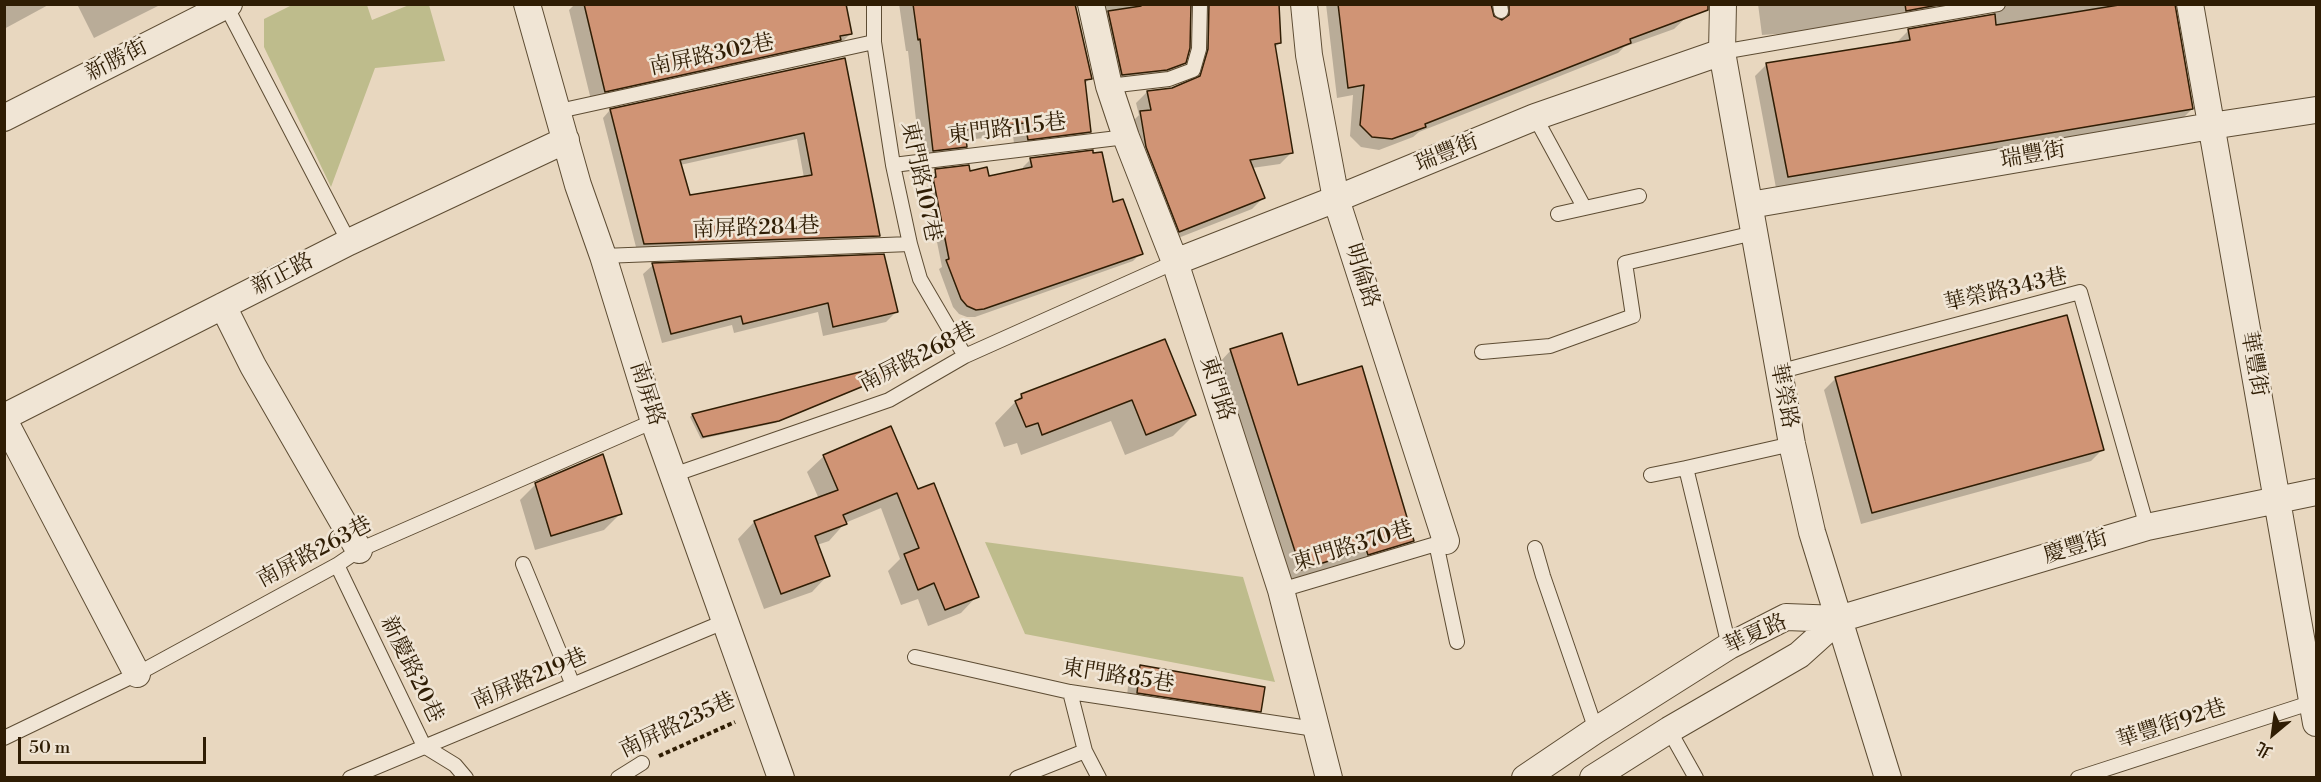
<!DOCTYPE html>
<html>
<head>
<meta charset="utf-8">
<style>
	body { margin:0 }
	#map { position:relative; width:2321px; height:782px; overflow:hidden; background:#e8d7bf; font-family:"Libre Bodoni","Noto Serif TC",serif }
	canvas { display:block }
	.frame { position:absolute; inset:0; border:6px solid #2f1d04; pointer-events:none }
	.north { position:absolute; left:2243px; top:704px; width:60px; height:60px; -webkit-text-stroke:4px #f0e5d5; paint-order:stroke; rotate:209deg; font-size:16px; font-weight:700; line-height:24px; text-align:center; color:#2f1d04 }
	.north::after { content:''; display:block; margin:auto; width:21px; height:27px; background:#2f1d04; clip-path:polygon(50% 0,100% 100%,50% 72%,0 100%) }
	.scale { position:absolute; left:18px; top:737px; width:188px; height:27px; box-sizing:border-box; border:3px solid #2f1d04; border-top:0; padding-left:8px; font-size:18px; line-height:21px; white-space:nowrap; color:#2f1d04; -webkit-text-stroke:4px #f0e5d5; paint-order:stroke }
</style>
</head>
<body>
<div id="map">
<canvas width="2321" height="782"></canvas>
<div class="frame"></div>
<div class="north">北</div>
<div class="scale">50 m</div>
</div>
<script>
const g = document.querySelector('canvas').getContext('2d');
g.lineJoin = 'round';
function fill(path, color) {
  g.fillStyle = color;
  g.fill(path, 'evenodd');
}
function poly(rows) {
  const path = new Path2D();
  for (const r of rows) {
    path.moveTo(r[0], r[1]);
    for (let i = 2; i < r.length; i += 2) path.lineTo(r[i], r[i + 1]);
  }
  return path;
}
function trace(path, color, width, dash) {
  g.strokeStyle = color;
  g.lineWidth = width;
  g.lineCap = dash ? 'butt' : 'round';
  g.setLineDash(dash || []);
  g.stroke(path);
}
function drawText(font, color, halo, rows, align = 'center') {
  g.font = font + ' "Libre Bodoni","Noto Serif TC",serif';
  g.lineWidth = 5;
  g.setLineDash([]);
  g.textBaseline = 'middle';
  g.strokeStyle = halo;
  g.fillStyle = color;
  for (const [text, x, y, turn = 0] of rows) {
    g.save();
    g.translate(x, y);
    g.rotate((+turn || 0) * Math.PI / 180);
    g.textAlign = isNaN(turn) ? turn : align;
    if (halo) g.strokeText(text, 0, 0);
    g.fillText(text, 0, 0);
    g.restore();
  }
}
fill(poly([
	[292,5,367,5,372,20,409,5,429,5,445,61,375,68,331,187,264,47,264,19],
	[985,542,1243,577,1275,682,1025,634]
]), '#bebc8c');
fill(poly([
	[4,4,50,4,4,29],
	[77,4,162,4,94,38],
	[575,4,690,4,850,34,837,47,592,104,569,10],
	[899,4,1075,4,1090,78,1084,85,1089,132,1077,144,1015,152,1013,135,965,140,966,146,953,159,921,163,908,51,906,51],
	[1087,4,1176,4,1184,63,1171,75,1110,86],
	[1200,4,1277,4,1280,43,1274,48,1291,153,1280,164,1252,168,1263,198,1252,209,1168,242,1130,124,1139,115,1136,103,1147,92,1172,89,1205,79],
	[1326,4,1696,4,1694,10,1674,29,1624,47,1618,53,1419,132,1413,137,1379,150,1361,147,1350,136,1353,95,1337,98],
	[1490,6,1496,9,1498,20,1493,18],
	[1758,4,2174,4,2192,109,2180,121,1776,188,1755,76,1767,64,1897,42,1909,30,1995,15,1993,10,1862,28,1762,35],
	[843,59,879,236,871,243,637,251,603,118,610,110],
	[797,139,804,178,688,197,680,165],
	[1031,159,1112,204,1141,253,1133,261,975,317,967,317,959,314,953,307,939,269,942,267,926,187,929,185,928,178,936,170,969,172,988,178,1023,170,1023,167],
	[653,265,896,312,886,322,823,336,818,312,734,333,732,325,662,343,643,274],
	[2066,316,2102,450,2091,461,1861,524,1824,390,1835,379],
	[1164,340,1194,415,1173,436,1125,455,1111,421,1021,455,1017,443,1004,447,995,423,1022,395],
	[1231,350,1297,387,1413,541,1401,552,1356,565,1355,560,1289,581,1220,362],
	[879,369,882,378,879,380,775,423,701,439,690,417,692,415],
	[824,456,917,491,977,596,961,613,928,626,918,599,901,605,888,571,900,559,881,508,845,523,829,541,817,545,828,575,812,592,764,609,738,539,754,522,819,499,807,472],
	[536,484,620,514,604,530,535,550,520,500],
	[1141,666,1259,711,1248,723,1126,704,1129,678]
]), '#0003');
const building = poly([
	[584,4,846,4,852,34,840,36,841,40,605,92,584,4],
	[913,4,1075,4,1092,79,1085,80,1091,132,1028,140,1025,123,965,130,967,147,933,151,920,39,918,40,913,4],
	[1141,4,1191,4,1190,48,1186,63,1167,70,1122,75,1108,11,1141,6,1141,4],
	[1209,4,1279,4,1281,43,1275,44,1293,153,1250,160,1265,198,1179,232,1146,147,1140,111,1151,110,1147,91,1172,88,1200,76,1208,49,1209,4],
	[1338,4,1491,4,1494,16,1502,20,1509,15,1509,4,1708,4,1708,10,1630,39,1631,43,1425,124,1426,127,1392,139,1372,137,1360,125,1364,85,1348,88,1338,4],
	[1905,4,1943,4,1906,11,1905,4],
	[2125,4,2175,4,2193,109,1788,177,1766,63,1910,40,1908,29,1995,14,1996,25,2125,4],
	[845,58,880,236,644,244,610,109,845,58],
	[804,133,812,175,690,195,680,160,804,133],
	[1093,150,1093,153,1102,152,1113,202,1123,199,1143,254,984,309,976,310,967,306,961,299,946,260,949,259,933,178,936,177,935,169,969,165,970,171,987,167,989,176,1032,167,1030,158,1093,150],
	[884,254,898,312,833,327,828,303,743,324,741,316,671,334,652,263,884,254],
	[2067,315,2104,450,1872,513,1835,377,2067,315],
	[1282,333,1298,385,1362,366,1414,541,1368,555,1366,549,1301,570,1230,349,1282,333],
	[1165,339,1196,415,1146,435,1132,400,1042,435,1038,423,1026,427,1015,401,1022,398,1021,394,1165,339],
	[880,367,883,378,779,421,703,437,692,414,880,367],
	[891,426,918,489,934,483,979,597,945,610,934,583,918,590,904,554,919,548,897,493,843,515,847,524,815,536,830,576,781,594,754,521,838,490,823,455,891,426],
	[603,454,622,514,551,536,535,483,603,454],
	[1140,665,1265,687,1261,712,1137,693,1140,665]
]);
fill(building, '#d09475');
trace(building, '#2f1d04', 1.5);
const service = poly([
	[225,4,349,242],
	[874,4,874,42,893,165,910,244,920,279,965,356],
	[1500,4,1501,11],
	[1722,52,1998,4],
	[1109,86,1169,79,1193,70,1199,49,1200,4],
	[559,111,874,42],
	[1535,117,1584,207],
	[893,165,1126,137],
	[1558,214,1639,196],
	[603,256,910,244],
	[1482,352,1550,346,1633,316,1625,263,1754,233],
	[1778,372,2080,292,2147,527],
	[673,475,889,400,965,356,1175,262],
	[1651,475,1686,468],
	[1436,543,1457,642],
	[1535,548,1543,576,1596,730],
	[523,564,573,685],
	[337,565,424,746,455,765,466,778],
	[1281,590,1446,541],
	[1729,646,1686,468,1792,444],
	[915,657,1070,692,1315,729],
	[1070,692,1085,751,1099,778],
	[1669,730,1696,778],
	[4,738,137,674,337,565,359,550,654,421],
	[350,778,726,621],
	[618,778,642,763],
	[1017,778,1085,751],
	[2078,778,2313,702]
]);
const minor = poly([
	[527,4,578,185,603,256,655,425,781,778],
	[1091,4,1109,86,1126,137,1175,262,1281,590,1329,778],
	[1304,4,1309,55,1336,199,1446,541],
	[1723,4,1722,52,1792,444,1812,532,1888,778],
	[2190,4,2316,723],
	[4,118,229,4],
	[1750,205,2211,126,2316,110],
	[1175,262,1336,199,1535,117,1722,52],
	[223,306,253,366,359,550],
	[4,417,349,242,566,140],
	[4,420,137,674],
	[1525,778,1596,730,1729,646,1786,617,1839,619,2147,527,2316,492],
	[1593,778,1669,730,1799,655,1839,619]
]);
trace(service, '#5d4c33', 16);
trace(minor, '#5d4c33', 28);
trace(poly([
	[659,756,735,722]
]), '#2f1d04', 4, [4.5, 3]);
trace(service, '#f0e5d5', 14);
trace(minor, '#f0e5d5', 26);
drawText('22px', '#2f1d04', '#f0e5d5', [
	["南屏路302巷",712,56,-12],
	["新勝街",117,61,-27],
	["東門路115巷",1007,130,-7],
	["瑞豐街",1447,154,-22],
	["瑞豐街",2033,156,-10],
	["東門路107巷",920,182,78],
	["南屏路284巷",756,229,-2],
	["新正路",283,275,-27],
	["明倫路",1361,276,72],
	["華榮路343巷",2006,291,-13],
	["南屏路268巷",918,358,-27],
	["華豐街",2253,364,80],
	["東門路",1216,389,72],
	["南屏路",646,394,72],
	["華榮路",1783,396,79],
	["東門路370巷",1353,547,-17],
	["慶豐街",2076,548,-17],
	["南屏路263巷",315,553,-28],
	["華夏路",1756,635,-24],
	["新慶路20巷",411,670,64],
	["東門路85巷",1118,677,9],
	["南屏路219巷",530,680,-23],
	["華豐街92巷",2172,725,-18],
	["南屏路235巷",678,726,-25]
]);
</script>
</body>
</html>
